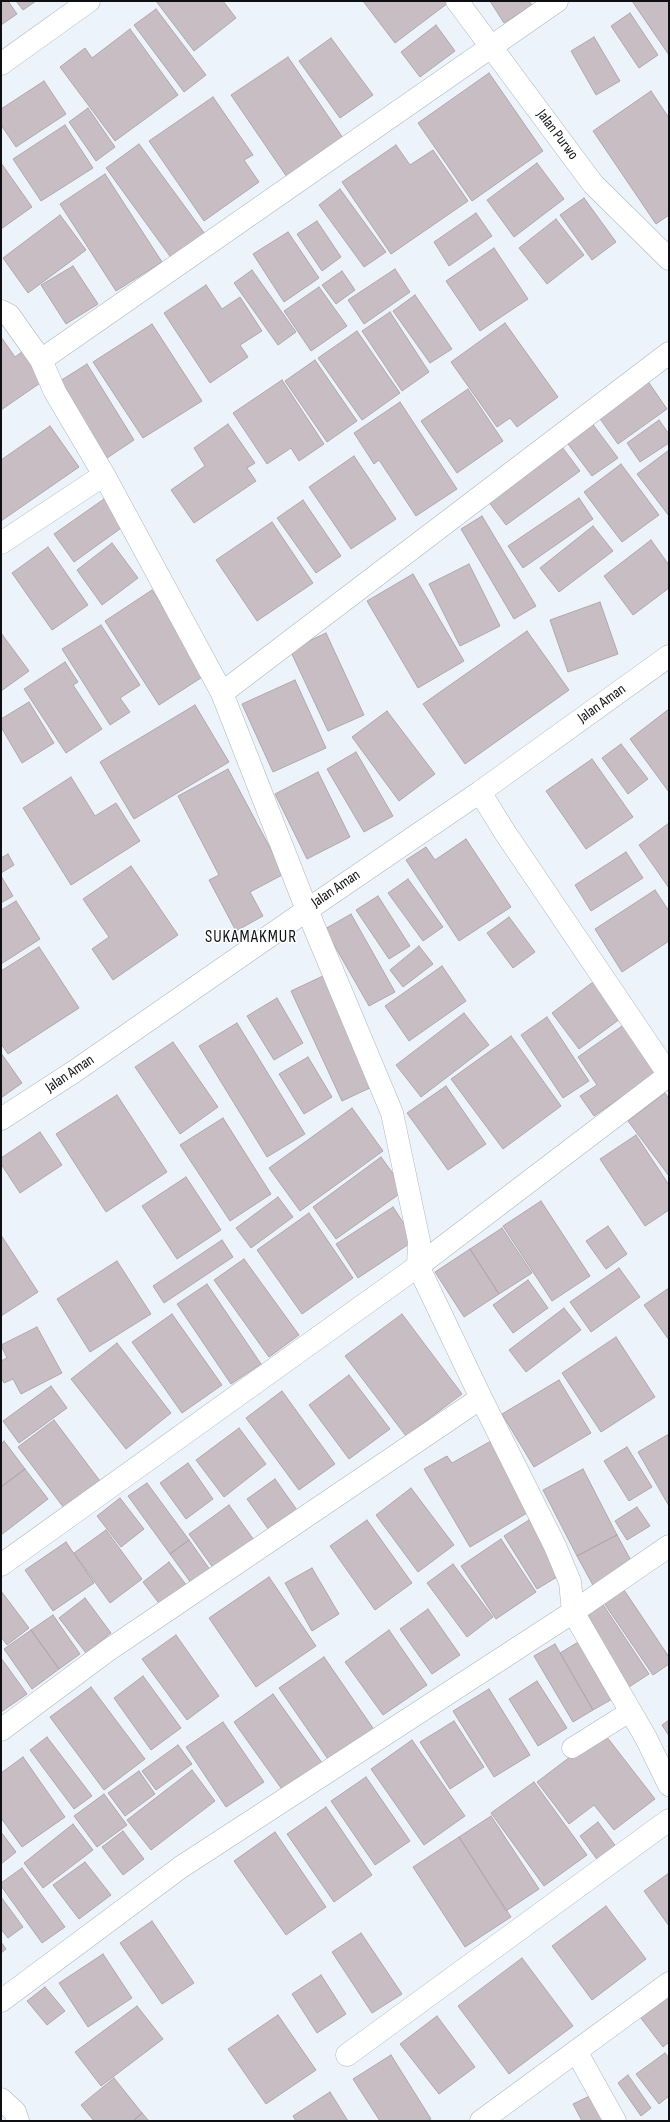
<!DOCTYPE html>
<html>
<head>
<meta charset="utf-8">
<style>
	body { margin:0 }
	#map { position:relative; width:670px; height:2122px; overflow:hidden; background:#ecf3fa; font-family:"Sofia Sans Condensed",sans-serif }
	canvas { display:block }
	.frame { position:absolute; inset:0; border:2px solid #0d0f12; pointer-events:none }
</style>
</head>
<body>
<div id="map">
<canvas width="670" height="2122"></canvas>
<div class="frame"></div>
</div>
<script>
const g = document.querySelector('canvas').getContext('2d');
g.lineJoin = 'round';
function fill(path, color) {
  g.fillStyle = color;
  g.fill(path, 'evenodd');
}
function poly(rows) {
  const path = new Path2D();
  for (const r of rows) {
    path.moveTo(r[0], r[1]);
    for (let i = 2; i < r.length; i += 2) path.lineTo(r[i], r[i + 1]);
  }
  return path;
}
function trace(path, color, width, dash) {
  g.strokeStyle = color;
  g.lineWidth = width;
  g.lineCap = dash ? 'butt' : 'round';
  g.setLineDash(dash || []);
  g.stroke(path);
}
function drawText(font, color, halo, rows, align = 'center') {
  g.font = font + ' "Sofia Sans Condensed",sans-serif';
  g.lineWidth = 3;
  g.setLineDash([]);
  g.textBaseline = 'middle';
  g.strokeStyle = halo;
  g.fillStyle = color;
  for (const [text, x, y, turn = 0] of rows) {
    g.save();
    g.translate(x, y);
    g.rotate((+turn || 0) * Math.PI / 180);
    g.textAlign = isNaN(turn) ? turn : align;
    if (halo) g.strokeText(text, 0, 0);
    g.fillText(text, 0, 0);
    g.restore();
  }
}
const building = poly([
	[1,1,8,1,17,14,1,25,1,1],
	[16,1,36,1,23,10,16,1],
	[156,1,223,1,236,18,194,51,156,1],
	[363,1,447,1,448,3,395,43,363,1],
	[490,1,529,1,532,5,504,23,490,1],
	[632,1,669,1,669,55,632,1],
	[156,9,206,75,184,92,134,25,156,9],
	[630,13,658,55,639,68,611,26,630,13],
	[436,25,455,51,420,77,401,52,436,25],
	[130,29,178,95,115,141,60,67,85,48,92,58,130,29],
	[594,37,620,81,596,95,571,51,594,37],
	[331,38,373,95,340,118,299,61,331,38],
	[288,57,345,141,289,180,231,95,288,57],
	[489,73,543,151,472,201,418,123,489,73],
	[44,81,66,114,16,147,1,125,1,109,44,81],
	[651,91,669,118,669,215,656,224,593,131,651,91],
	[213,97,253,155,244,160,259,182,204,221,149,141,213,97],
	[88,108,115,147,96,161,69,122,88,108],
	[65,125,93,168,41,201,13,159,65,125],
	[139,144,205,234,172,259,106,168,139,144],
	[396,145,410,165,433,150,468,201,391,254,342,182,396,145],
	[1,163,32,207,1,229,1,163],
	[537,163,564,199,514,237,487,200,537,163],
	[105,174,162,262,116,291,60,204,105,174],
	[340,189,386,252,364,267,319,205,340,189],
	[584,198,616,242,592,260,560,215,584,198],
	[476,213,492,236,449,266,434,242,476,213],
	[60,215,86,250,28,293,3,258,60,215],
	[556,219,584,255,547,284,519,248,556,219],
	[317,221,341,257,322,271,297,234,317,221],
	[288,232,319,278,284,302,253,254,288,232],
	[494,248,528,299,480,331,446,281,494,248],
	[73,266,98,304,66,324,41,285,73,266],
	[395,269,410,292,364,324,348,300,395,269],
	[252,270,296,332,278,345,234,283,252,270],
	[342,271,355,290,336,304,322,285,342,271],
	[206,285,222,309,240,297,262,331,240,345,248,357,210,383,164,313,206,285],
	[319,287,347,326,311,351,284,311,319,287],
	[415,295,452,349,430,363,393,311,415,295],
	[390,312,429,372,402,391,362,331,390,312],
	[505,323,558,397,517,427,510,418,497,427,451,362,505,323],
	[152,324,202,401,143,438,93,362,152,324],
	[357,331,400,393,362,420,318,358,357,331],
	[1,337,15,357,26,349,46,379,1,410,1,337],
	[315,360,357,421,327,442,285,381,315,360],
	[87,364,134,440,107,458,60,381,87,364],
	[282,380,324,444,299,461,291,448,267,464,233,413,282,380],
	[647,380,667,409,618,444,598,416,647,380],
	[468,389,503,441,457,473,421,421,468,389],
	[400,402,457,489,416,516,379,460,374,464,354,433,400,402],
	[659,420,669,434,669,443,640,462,627,443,659,420],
	[591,422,618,458,592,476,565,440,591,422],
	[228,424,255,463,247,468,256,481,194,523,171,490,205,466,194,448,228,424],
	[50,426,79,467,1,521,1,460,50,426],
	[562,447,580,471,506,525,488,501,562,447],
	[669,450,669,516,637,474,669,450],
	[354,456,396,519,351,549,309,487,354,456],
	[621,464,659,515,622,542,584,492,621,464],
	[579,498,593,519,523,568,508,546,579,498],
	[104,499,124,526,74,562,54,534,104,499],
	[303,500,341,556,316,573,277,518,303,500],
	[482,516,536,606,514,619,461,529,482,516],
	[272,522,313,583,257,621,216,560,272,522],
	[593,526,613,551,559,592,540,568,593,526],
	[651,540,669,565,669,588,633,615,604,576,651,540],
	[112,543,138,578,102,605,77,570,112,543],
	[48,547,88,605,52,630,12,573,48,547],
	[469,564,500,626,460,646,429,584,469,564],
	[413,574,464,661,418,688,367,601,413,574],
	[152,590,207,674,159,705,105,621,152,590],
	[600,602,618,654,568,672,550,620,600,602],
	[101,625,140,685,120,698,130,712,110,725,62,649,101,625],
	[527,631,569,690,465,764,423,704,527,631],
	[1,633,29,671,1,691,1,633],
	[326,633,364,715,328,731,290,650,326,633],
	[65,662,78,682,73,685,102,729,66,753,24,689,65,662],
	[295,680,326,748,273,772,242,704,295,680],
	[29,702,54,743,22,763,1,727,1,719,29,702],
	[195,705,229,762,134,819,100,762,195,705],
	[669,709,669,792,630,739,669,709],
	[387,711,435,774,399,801,352,737,387,711],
	[621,744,648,779,628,794,602,758,621,744],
	[356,752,393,816,364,832,327,769,356,752],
	[592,759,633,817,586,849,546,791,592,759],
	[228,769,284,874,250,892,263,916,236,931,209,880,219,875,178,796,228,769],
	[318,772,350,837,307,859,275,794,318,772],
	[71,777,95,816,116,803,140,841,71,885,23,808,71,777],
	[669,823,669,888,639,845,669,823],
	[466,839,511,907,459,941,406,860,426,847,435,860,466,839],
	[626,852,643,878,591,911,575,885,626,852],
	[8,854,14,865,1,873,1,858,8,854],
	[131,866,178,935,113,980,92,949,109,937,83,899,131,866],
	[1,876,13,896,1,903,1,876],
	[408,879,443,927,423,941,388,893,408,879],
	[655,890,669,911,669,941,622,972,595,929,655,890],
	[378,896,410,946,389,959,356,910,378,896],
	[16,901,40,939,1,964,1,910,16,901],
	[351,914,395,992,369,1006,325,929,351,914],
	[509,917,535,952,513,968,487,933,509,917],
	[419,946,433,964,403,987,390,970,419,946],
	[39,947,79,1008,8,1054,1,1044,1,971,39,947],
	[442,966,466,1001,409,1041,385,1006,442,966],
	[323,976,374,1086,342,1101,291,991,323,976],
	[593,982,620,1019,579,1049,552,1013,593,982],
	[277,998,303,1043,274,1060,247,1016,277,998],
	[464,1013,489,1045,421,1097,396,1065,464,1013],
	[547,1017,589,1081,563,1098,521,1035,547,1017],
	[237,1023,305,1134,267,1157,199,1046,237,1023],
	[625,1024,658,1072,594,1116,580,1096,597,1085,578,1057,625,1024],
	[511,1036,561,1106,503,1149,451,1079,511,1036],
	[173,1042,218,1107,180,1134,135,1067,173,1042],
	[1,1053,22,1083,1,1098,1,1053],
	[308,1057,332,1097,304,1114,279,1074,308,1057],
	[446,1086,486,1144,448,1170,407,1113,446,1086],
	[665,1093,669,1099,669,1176,628,1121,665,1093],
	[117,1095,167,1172,106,1212,56,1134,117,1095],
	[352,1108,383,1151,300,1211,269,1168,352,1108],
	[223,1118,271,1194,230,1221,180,1145,223,1118],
	[40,1132,62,1165,20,1193,1,1164,1,1158,40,1132],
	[636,1135,669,1185,669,1210,645,1226,600,1159,636,1135],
	[381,1157,405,1190,336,1239,313,1207,381,1157],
	[186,1177,221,1230,177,1259,142,1206,186,1177],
	[278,1197,293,1217,251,1248,236,1228,278,1197],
	[541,1201,590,1276,552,1301,503,1226,541,1201],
	[393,1207,415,1240,358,1278,336,1244,393,1207],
	[309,1213,353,1278,302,1314,257,1250,309,1213],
	[608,1226,627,1254,606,1269,586,1241,608,1226],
	[502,1228,532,1273,499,1294,470,1249,502,1228],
	[1,1235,38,1292,1,1316,1,1235],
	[222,1240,233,1257,164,1303,153,1286,222,1240],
	[470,1249,499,1294,464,1317,435,1272,470,1249],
	[244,1259,299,1335,269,1357,214,1280,244,1259],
	[117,1261,151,1314,90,1352,57,1299,117,1261],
	[619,1268,640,1297,591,1332,570,1302,619,1268],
	[528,1280,548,1308,513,1333,493,1305,528,1280],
	[207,1284,261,1364,231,1384,177,1304,207,1284],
	[669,1288,669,1340,644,1305,669,1288],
	[564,1308,581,1330,526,1372,509,1350,564,1308],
	[172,1314,222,1385,182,1413,132,1342,172,1314],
	[402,1314,462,1394,406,1436,345,1356,402,1314],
	[37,1327,62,1373,21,1394,13,1379,4,1383,1,1377,1,1361,7,1358,1,1345,37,1327],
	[616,1337,655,1397,601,1432,562,1373,616,1337],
	[117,1343,171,1413,126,1449,71,1379,117,1343],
	[349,1375,390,1429,349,1459,309,1405,349,1375],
	[559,1380,591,1433,534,1467,502,1414,559,1380],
	[51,1386,67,1408,19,1443,3,1421,51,1386],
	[282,1391,335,1464,299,1490,246,1418,282,1391],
	[54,1420,103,1485,67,1512,18,1447,54,1420],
	[239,1428,266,1464,224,1497,196,1460,239,1428],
	[669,1434,669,1506,638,1452,669,1434],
	[4,1441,25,1469,1,1487,1,1444,4,1441],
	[491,1441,532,1510,470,1547,424,1469,447,1456,452,1463,491,1441],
	[627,1447,652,1487,629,1501,604,1461,627,1447],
	[188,1463,213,1499,186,1519,160,1483,188,1463],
	[25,1469,48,1499,1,1535,1,1487,25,1469],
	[583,1469,617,1535,577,1556,543,1490,583,1469],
	[275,1479,297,1510,269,1530,247,1499,275,1479],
	[147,1483,189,1540,170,1554,128,1496,147,1483],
	[411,1488,454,1545,418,1572,376,1515,411,1488],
	[120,1498,144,1529,121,1547,97,1516,120,1498],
	[229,1505,256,1543,216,1572,189,1534,229,1505],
	[637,1507,650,1526,627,1540,615,1521,637,1507],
	[367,1520,412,1583,375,1610,330,1546,367,1520],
	[529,1520,562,1574,537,1589,504,1536,529,1520],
	[106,1530,142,1579,110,1603,74,1553,106,1530],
	[617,1535,634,1566,594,1587,577,1556,617,1535],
	[501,1539,536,1592,496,1619,461,1566,501,1539],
	[189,1540,213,1574,194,1587,170,1554,189,1540],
	[66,1542,94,1583,53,1611,25,1570,66,1542],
	[169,1562,187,1586,161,1606,143,1582,169,1562],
	[453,1564,493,1617,467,1637,427,1583,453,1564],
	[312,1568,339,1614,312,1631,285,1583,312,1568],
	[269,1577,316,1646,256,1687,209,1618,269,1577],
	[622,1587,669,1657,669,1664,653,1675,602,1600,622,1587],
	[1,1591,29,1628,7,1645,1,1637,1,1591],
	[85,1598,111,1633,86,1653,59,1618,85,1598],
	[600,1600,649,1674,626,1689,577,1614,600,1600],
	[428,1609,460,1655,432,1674,400,1629,428,1609],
	[53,1615,80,1654,59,1669,31,1630,53,1615],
	[31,1630,59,1669,32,1689,4,1649,31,1630],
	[389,1630,427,1685,383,1715,345,1662,389,1630],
	[176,1635,219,1696,187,1720,142,1659,176,1635],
	[580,1641,614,1698,593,1710,560,1653,580,1641],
	[555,1644,593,1710,573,1722,534,1656,555,1644],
	[324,1657,375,1731,330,1762,279,1688,324,1657],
	[1,1658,27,1694,1,1712,1,1658],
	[143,1676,181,1728,151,1750,114,1698,143,1676],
	[537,1681,567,1728,538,1746,509,1699,537,1681],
	[91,1687,145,1759,104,1790,50,1717,91,1687],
	[489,1689,530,1755,494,1777,453,1711,489,1689],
	[273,1694,325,1767,286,1795,234,1722,273,1694],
	[669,1720,669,1736,662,1725,669,1720],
	[454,1721,484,1767,450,1789,420,1742,454,1721],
	[223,1722,264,1782,226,1807,186,1747,223,1722],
	[603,1732,655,1799,614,1830,594,1805,569,1824,537,1782,603,1732],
	[47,1737,92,1796,74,1809,30,1750,47,1737],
	[412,1740,465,1816,424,1845,371,1769,412,1740],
	[178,1745,192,1764,156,1790,142,1771,178,1745],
	[23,1757,65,1817,22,1847,1,1818,1,1773,23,1757],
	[192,1770,215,1801,151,1850,127,1820,192,1770],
	[139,1771,155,1794,125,1816,108,1793,139,1771],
	[366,1777,410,1841,375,1865,331,1801,366,1777],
	[534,1782,587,1855,544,1886,491,1813,534,1782],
	[104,1794,127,1825,97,1847,74,1816,104,1794],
	[326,1807,372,1875,334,1902,287,1834,326,1807],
	[491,1816,539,1889,506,1911,459,1837,491,1816],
	[598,1822,617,1848,599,1862,580,1836,598,1822],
	[73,1824,93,1850,43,1888,24,1863,73,1824],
	[123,1831,144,1859,123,1875,102,1847,123,1831],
	[1,1832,16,1852,1,1864,1,1832],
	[275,1832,326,1907,286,1935,234,1861,275,1832],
	[459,1837,511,1917,465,1947,413,1867,459,1837],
	[85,1862,111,1895,79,1919,53,1885,85,1862],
	[22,1868,65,1927,42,1943,1,1886,1,1883,22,1868],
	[669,1873,669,1926,644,1891,669,1873],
	[1,1897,23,1927,8,1938,1,1929,1,1897],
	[606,1906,646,1959,592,2000,552,1946,606,1906],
	[152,1921,194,1983,162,2004,120,1943,152,1921],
	[361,1933,402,1994,372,2013,332,1952,361,1933],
	[1,1942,6,1949,1,1953,1,1942],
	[103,1954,132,1998,88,2027,59,1983,103,1954],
	[522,1958,573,2026,509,2074,458,2006,522,1958],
	[321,1975,346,2014,317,2033,292,1994,321,1975],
	[45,1987,65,2011,47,2025,27,2001,45,1987],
	[669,1994,669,2042,663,2047,637,2013,669,1994],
	[137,2006,163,2039,101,2086,75,2052,137,2006],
	[278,2015,316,2070,266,2104,228,2049,278,2015],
	[437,2016,475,2067,439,2094,400,2044,437,2016],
	[665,2053,669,2058,669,2096,659,2104,636,2074,665,2053],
	[391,2055,431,2119,427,2121,380,2121,353,2079,391,2055],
	[628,2075,651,2108,641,2116,618,2083,628,2075],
	[114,2078,142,2113,133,2121,94,2121,81,2105,114,2078],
	[330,2092,348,2121,296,2121,293,2116,330,2092],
	[598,2092,612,2121,582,2121,573,2104,598,2092],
	[142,2113,149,2121,133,2121,142,2113]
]);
fill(building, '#c7bdc3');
trace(building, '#b0a7ac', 1);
const lane = poly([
	[572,1748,631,1711]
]);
const street = poly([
	[457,1,593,184,669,259],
	[1,64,89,1],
	[1,311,9,315,41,360],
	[1,543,104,475],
	[222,693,669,353],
	[480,792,504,831,669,1075],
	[1,1119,75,1071,307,910,480,792,669,656],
	[669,1546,573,1612,646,1738,669,1785],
	[1,1565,418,1266,669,1075],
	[1,1730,107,1651,481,1398,418,1266,419,1241,392,1113,307,910,222,693,104,475,55,392,41,360,557,1],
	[1,2001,181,1867,573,1612,570,1582,555,1546,481,1398],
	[576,2051,615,2121],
	[347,2055,669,1820],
	[1,2099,15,2112,18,2121],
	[481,2121,669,1983]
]);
trace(lane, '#aeb5bc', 21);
trace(street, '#aeb5bc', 23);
trace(lane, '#fff', 20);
trace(street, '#fff', 22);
drawText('15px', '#0d0f12', '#fff', [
	["Jalan Purwo",557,135,53],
	["Jalan Aman",602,704,-36],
	["Jalan Aman",336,889,-34],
	["Jalan Aman",70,1074,-34]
]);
g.letterSpacing = '1px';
drawText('17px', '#0d0f12', '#fff', [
	["SUKAMAKMUR",251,938]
]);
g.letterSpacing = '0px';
</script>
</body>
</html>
